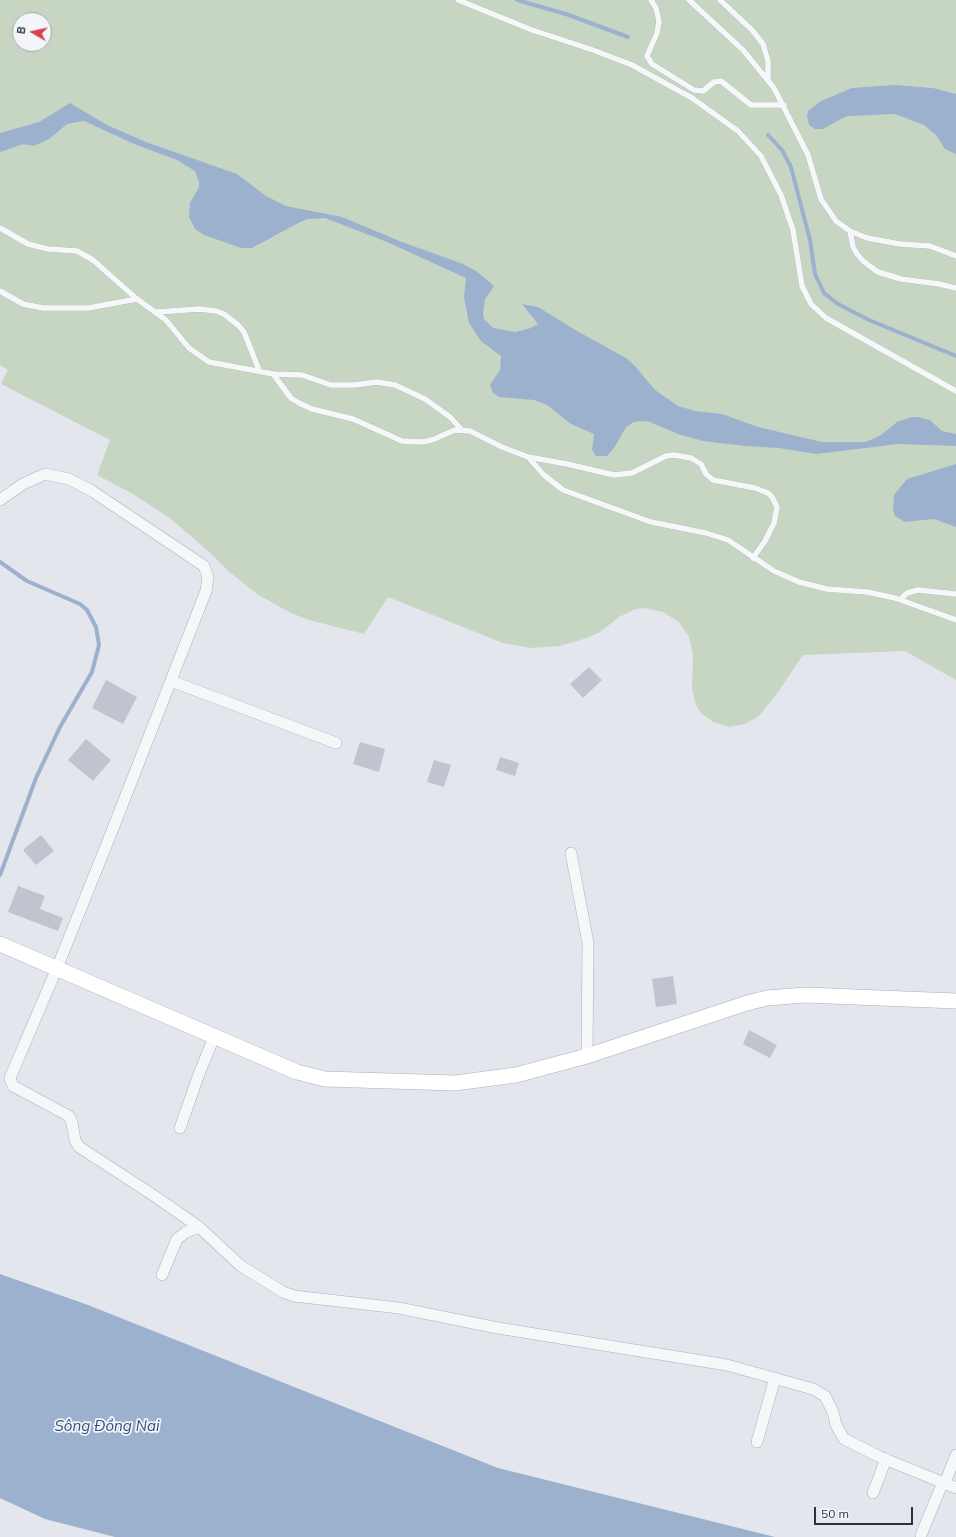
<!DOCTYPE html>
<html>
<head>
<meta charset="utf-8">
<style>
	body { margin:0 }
	#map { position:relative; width:956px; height:1537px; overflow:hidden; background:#e3e6ec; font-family:Mulish,sans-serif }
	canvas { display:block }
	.north { position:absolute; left:12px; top:12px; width:40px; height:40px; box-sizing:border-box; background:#f3f5f9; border:1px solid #a2a7b1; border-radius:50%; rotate:279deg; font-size:11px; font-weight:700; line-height:16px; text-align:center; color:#293245 }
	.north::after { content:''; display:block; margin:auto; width:14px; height:18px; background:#d64250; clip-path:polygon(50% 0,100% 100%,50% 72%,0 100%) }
	.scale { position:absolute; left:814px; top:1507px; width:99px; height:18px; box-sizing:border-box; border:2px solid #293245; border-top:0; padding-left:5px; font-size:12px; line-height:14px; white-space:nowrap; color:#293245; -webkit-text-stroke:3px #f3f5f9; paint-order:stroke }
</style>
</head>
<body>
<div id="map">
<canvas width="956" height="1537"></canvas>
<div class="north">B</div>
<div class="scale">50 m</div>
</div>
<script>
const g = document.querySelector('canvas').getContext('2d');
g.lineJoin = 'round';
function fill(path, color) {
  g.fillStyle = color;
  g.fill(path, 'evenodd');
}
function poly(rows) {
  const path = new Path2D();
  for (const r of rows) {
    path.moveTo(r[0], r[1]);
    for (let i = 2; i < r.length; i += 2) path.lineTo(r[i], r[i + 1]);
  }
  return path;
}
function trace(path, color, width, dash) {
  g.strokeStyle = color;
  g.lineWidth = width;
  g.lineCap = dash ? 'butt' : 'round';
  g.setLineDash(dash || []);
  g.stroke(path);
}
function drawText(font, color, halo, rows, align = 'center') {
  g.font = font + ' Mulish,sans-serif';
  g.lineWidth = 3.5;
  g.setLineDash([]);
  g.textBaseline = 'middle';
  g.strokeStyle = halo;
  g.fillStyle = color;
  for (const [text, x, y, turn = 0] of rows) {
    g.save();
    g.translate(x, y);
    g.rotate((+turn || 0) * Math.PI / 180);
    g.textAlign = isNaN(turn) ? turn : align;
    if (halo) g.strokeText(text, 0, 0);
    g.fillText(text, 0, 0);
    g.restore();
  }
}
fill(poly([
	[0,0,956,0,956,680,905,651,803,655,778,692,759,716,745,724,729,727,713,722,700,712,696,705,692,689,693,655,689,637,679,622,663,612,645,608,636,609,619,617,600,632,587,638,560,646,531,648,503,643,388,597,364,634,309,620,291,613,257,594,227,570,209,552,171,519,133,494,97,475,110,440,1,384,8,370,0,365],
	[20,20,44,20,44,44,20,44]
]), '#c7d6c3');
fill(poly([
	[894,85,933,88,956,94,956,154,945,149,936,135,924,125,895,114,848,116,841,119,823,129,815,129,809,125,807,116,808,111,821,101,852,88],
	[70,103,107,125,146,142,237,174,266,196,286,206,342,217,402,242,463,264,476,271,494,286,485,299,483,313,484,319,493,328,515,332,531,328,538,324,522,304,538,307,577,331,626,358,635,366,655,390,678,406,695,411,722,414,758,427,822,442,866,442,881,435,897,422,912,417,918,417,930,420,942,431,956,434,956,446,898,444,816,454,779,448,745,446,703,441,678,434,650,422,643,421,634,422,626,427,614,448,607,456,596,456,592,450,594,434,571,424,547,405,534,400,499,397,493,393,490,385,500,370,501,356,481,341,469,323,464,298,466,278,387,242,325,218,308,219,300,222,252,248,241,248,204,235,195,229,189,217,190,203,199,187,199,182,195,171,177,160,134,144,84,121,67,124,49,139,34,146,23,144,0,152,0,133,39,122],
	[956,464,956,527,934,519,905,522,895,516,893,509,894,495,907,479],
	[0,1274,88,1305,498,1468,775,1537,115,1537,45,1519,0,1498]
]), '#9cb1cd');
trace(poly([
	[517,0,566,14,628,37],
	[768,135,782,150,791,167,810,240,815,274,824,293,838,304,869,320,956,356],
	[0,562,27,581,80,604,87,610,96,627,99,645,92,672,60,727,36,778,0,875]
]), '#9cb1cd', 4);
fill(poly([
	[589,667,602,680,583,698,570,684],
	[106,680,137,697,123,724,92,708],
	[86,739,111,760,93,781,68,760],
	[360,742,385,749,379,772,353,764],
	[500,757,519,763,515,776,496,770],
	[434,760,451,765,444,787,427,782],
	[41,835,54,851,36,865,23,850],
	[18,886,45,896,40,909,63,918,58,931,8,912],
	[673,976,677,1004,656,1007,652,979],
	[749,1030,777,1045,770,1058,743,1044]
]), '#bfc4cf');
const lane = poly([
	[458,0,532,30,593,50,632,65,692,98,738,131,761,156,781,195,793,230,802,286,811,304,826,318,956,391],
	[651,0,656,8,659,21,657,33,647,56,652,64,694,90,703,91,714,82,721,81,751,105,784,105],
	[689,0,743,50,774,88,808,155,821,199,836,221,850,231,867,238,900,244,930,246,956,256],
	[720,0,753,31,763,44,768,61,768,80],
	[0,228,28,244,48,249,77,251,93,260,137,299,166,320,189,348,209,362,273,374,302,375,331,385,354,385,377,382,395,385,425,399,450,417,462,430],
	[850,231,853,247,857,254,863,261,878,272,901,279,939,284,956,288],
	[0,291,23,304,43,308,88,308,137,299],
	[157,312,199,309,216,311,224,314,238,325,244,332,259,370],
	[273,374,291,398,299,403,312,409,353,419,402,441,422,442,432,440,455,430,470,431,502,447,528,457,567,464,614,475,632,473,666,456,674,455,691,458,701,464,706,474,713,480,755,488,768,493,772,497,777,507,774,523,765,541,753,558],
	[528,457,544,475,563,490,651,522,706,533,728,540,774,571,799,582,827,589,867,592,895,598,956,620],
	[901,599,907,593,918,590,956,594]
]);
const street = poly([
	[0,500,23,484,45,474,69,479,92,491,204,566,208,577,206,591,112,831,57,968,10,1078,13,1086,69,1116,72,1123,75,1140,79,1147,153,1195,199,1227,241,1266,283,1292,294,1296,399,1308,498,1328,727,1365,813,1389,825,1396,833,1412,836,1425,844,1439,880,1457,956,1488],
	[171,681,336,743],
	[571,853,588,943,587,1056],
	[180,1128,199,1074,214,1037],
	[162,1275,177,1239,186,1232,199,1227],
	[757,1442,775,1378],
	[945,1483,956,1455],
	[873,1493,886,1459],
	[921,1535,943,1482]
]);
const secondary = poly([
	[0,944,297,1072,325,1079,455,1083,516,1075,587,1056,747,1003,767,998,805,995,956,1001]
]);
trace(lane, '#abb0ba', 6);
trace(street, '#abb0ba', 12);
trace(secondary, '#abb0ba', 16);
trace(lane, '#f6f7f9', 5.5);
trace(street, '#f6f7f9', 11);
trace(secondary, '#fff', 15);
drawText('italic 15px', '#314e7c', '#f3f5f9', [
	["Sông Đồng Nai",107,1426]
]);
</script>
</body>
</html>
